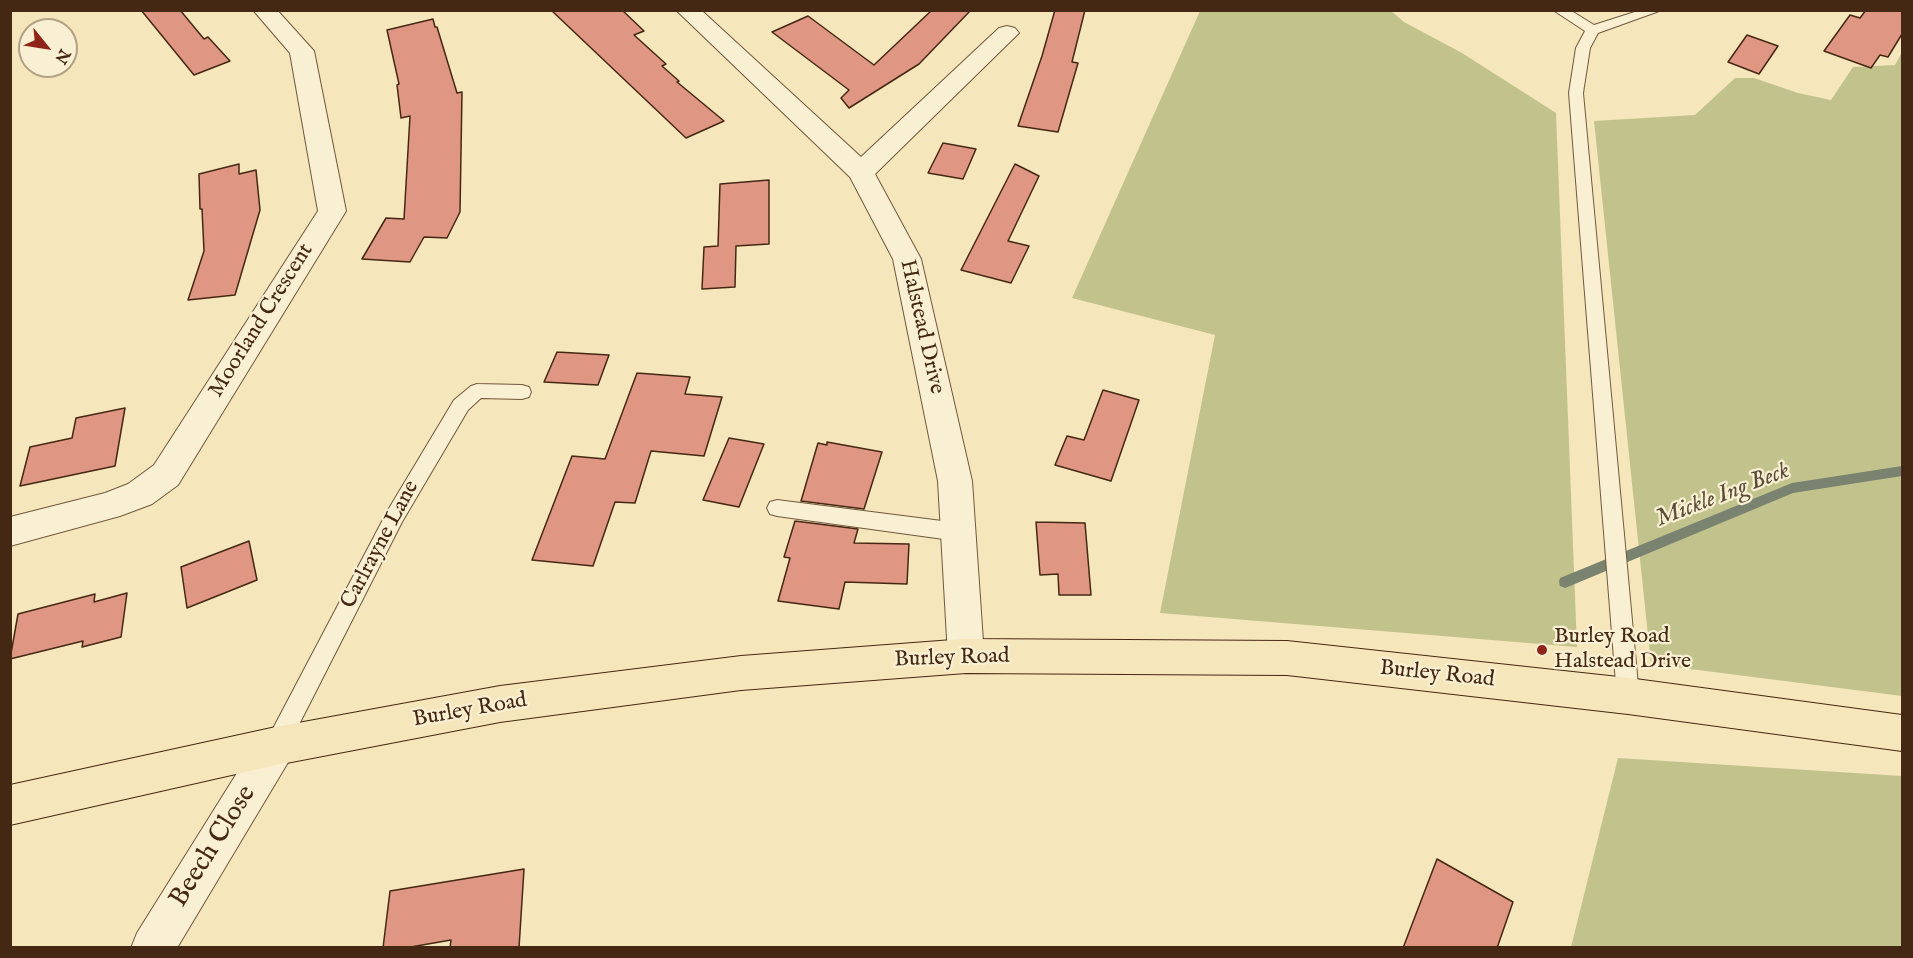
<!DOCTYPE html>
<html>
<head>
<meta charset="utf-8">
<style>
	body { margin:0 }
	#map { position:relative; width:1913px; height:958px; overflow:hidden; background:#f6e6bb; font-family:"IM FELL English",serif }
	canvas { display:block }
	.frame { position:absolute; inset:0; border:12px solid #452813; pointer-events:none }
	.north { position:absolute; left:18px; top:18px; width:60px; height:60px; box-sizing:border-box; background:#f9efd3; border:2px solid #b19f86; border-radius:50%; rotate:120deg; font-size:16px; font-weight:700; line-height:24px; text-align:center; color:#452813 }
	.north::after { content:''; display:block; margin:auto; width:21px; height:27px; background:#8f2418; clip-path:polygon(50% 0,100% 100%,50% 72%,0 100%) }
</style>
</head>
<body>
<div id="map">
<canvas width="1913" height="958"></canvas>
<div class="frame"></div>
<div class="north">N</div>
</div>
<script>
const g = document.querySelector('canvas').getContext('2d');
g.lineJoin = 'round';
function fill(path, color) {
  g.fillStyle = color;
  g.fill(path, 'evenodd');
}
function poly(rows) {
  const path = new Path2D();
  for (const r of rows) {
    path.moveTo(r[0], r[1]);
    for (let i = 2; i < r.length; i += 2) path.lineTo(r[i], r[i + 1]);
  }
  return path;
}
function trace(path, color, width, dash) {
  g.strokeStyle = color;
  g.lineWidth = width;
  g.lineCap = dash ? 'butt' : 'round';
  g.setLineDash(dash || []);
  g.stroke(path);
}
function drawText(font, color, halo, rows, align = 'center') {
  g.font = font + ' "IM FELL English",serif';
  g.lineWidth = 4.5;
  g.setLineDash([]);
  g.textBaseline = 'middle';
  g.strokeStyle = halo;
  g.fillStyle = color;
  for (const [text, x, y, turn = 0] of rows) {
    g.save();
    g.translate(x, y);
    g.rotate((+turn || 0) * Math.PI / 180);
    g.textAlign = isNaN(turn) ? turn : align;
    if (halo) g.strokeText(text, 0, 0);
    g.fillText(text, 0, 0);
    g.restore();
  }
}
fill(poly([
	[1200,11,1391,11,1404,22,1462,53,1556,113,1577,647,1160,613,1215,335,1072,298],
	[1902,52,1902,696,1651,664,1594,121,1695,115,1735,78,1754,78,1798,93,1831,100,1853,67,1895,65],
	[1618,758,1902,776,1902,947,1571,947]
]), '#c2c38c');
fill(poly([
	[1902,466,1902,476,1793,493,1570,586,1565,588,1560,586,1559,582,1560,578,1792,483,1902,466]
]), '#7a836f');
const building = poly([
	[141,10,180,10,204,39,208,37,230,61,194,75,141,10],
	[551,10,622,10,644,31,634,35,666,64,662,66,679,81,677,82,724,121,686,138,551,10],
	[932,10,971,10,919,64,849,108,841,98,849,90,772,32,808,16,874,65,932,10],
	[1055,10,1085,10,1072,62,1078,63,1058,132,1018,126,1042,56,1055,10],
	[1866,10,1902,10,1902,34,1888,57,1880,55,1871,68,1824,51,1850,15,1860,18,1866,10],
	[433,19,435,27,437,27,457,93,462,92,460,212,447,238,424,237,410,262,362,259,386,218,404,219,410,116,401,118,397,85,399,84,387,30,433,19],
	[1747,35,1778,46,1759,74,1728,62,1747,35],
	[943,143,976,149,963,179,928,173,943,143],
	[239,164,239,174,256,170,260,210,235,295,188,300,204,251,202,209,200,209,199,174,239,164],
	[1015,164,1039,176,1008,241,1029,246,1011,283,961,270,1015,164],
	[769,180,769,244,736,246,735,287,702,289,704,247,718,246,720,184,769,180],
	[557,352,609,355,598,385,544,382,557,352],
	[637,373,690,377,685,394,722,397,704,456,651,451,635,503,615,502,593,566,532,560,572,456,605,459,637,373],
	[1103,390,1139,400,1111,481,1055,465,1067,436,1084,440,1103,390],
	[125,408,115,466,20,486,30,447,72,438,76,418,125,408],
	[729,438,764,444,739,507,703,500,729,438],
	[827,442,882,452,864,509,801,501,818,443,827,445,827,442],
	[795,521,858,529,854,543,909,544,907,584,845,582,839,609,778,601,790,558,784,557,795,521],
	[1036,522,1085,523,1091,595,1059,595,1058,574,1040,575,1036,522],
	[249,541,257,580,187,608,181,567,249,541],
	[127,593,121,637,82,647,83,641,10,659,18,614,95,594,94,602,127,593],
	[1437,859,1513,902,1497,948,1403,948,1437,859],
	[524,869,519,948,450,948,451,940,405,948,383,948,390,891,524,869]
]);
fill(building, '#df9683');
trace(building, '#452813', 1.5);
const lane = poly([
	[1553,10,1570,10,1594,25,1641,10,1662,10,1598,33,1590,48,1583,93,1639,696,1636,703,1628,706,1620,703,1617,696,1569,93,1576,48,1585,31,1553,10],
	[477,384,522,385,529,387,531,392,529,397,522,399,481,398,468,410,402,522,284,754,276,757,268,754,265,746,268,738,388,510,454,400,471,386,477,384],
	[777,500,958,523,965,526,968,532,965,538,958,541,777,516,770,514,767,508,770,502,777,500]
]);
const street = poly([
	[253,10,277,10,314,51,346,211,178,485,152,504,120,516,10,546,10,517,105,493,128,484,154,465,318,211,290,53,253,10],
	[676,10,701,10,861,157,999,28,1007,26,1015,28,1019,33,875,174,921,259,972,481,984,656,979,668,966,673,953,668,948,656,938,481,893,259,850,177,676,10],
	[276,727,290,733,295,746,290,759,177,948,131,948,137,933,262,733,276,727]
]);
const primary = poly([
	[966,639,1287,641,1628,678,1902,715,1902,751,1628,714,1287,675,966,673,741,690,500,722,276,765,10,825,10,785,276,727,500,686,741,656,966,639]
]);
trace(lane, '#71583d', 2);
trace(street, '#71583d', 2);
trace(primary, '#452813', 2);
fill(lane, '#f9efd3');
fill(street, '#f9efd3');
fill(primary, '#f6e6bb');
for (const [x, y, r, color] of [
	[1542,650,6,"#8f2418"]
]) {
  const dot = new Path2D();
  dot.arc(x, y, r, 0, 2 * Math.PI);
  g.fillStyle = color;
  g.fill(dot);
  trace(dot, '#f9efd3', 2);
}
drawText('22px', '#452813', '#f9efd3', [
	["Moorland Crescent",262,321,-58],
	["Halstead Drive",921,327,77],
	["Carlrayne Lane",381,545,-62],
	["Burley Road",952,659,-2],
	["Burley Road",1437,675,6],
	["Burley Road",470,711,-10]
]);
drawText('22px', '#452813', '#f9efd3', [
	["Burley Road",1554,637],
	["Halstead Drive",1554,662]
], 'left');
drawText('italic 24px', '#5b4e39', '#f9efd3', [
	["Mickle Ing Beck",1723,496,-21]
]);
drawText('27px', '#452813', '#f9efd3', [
	["Beech Close",214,847,-58]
]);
</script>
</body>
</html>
